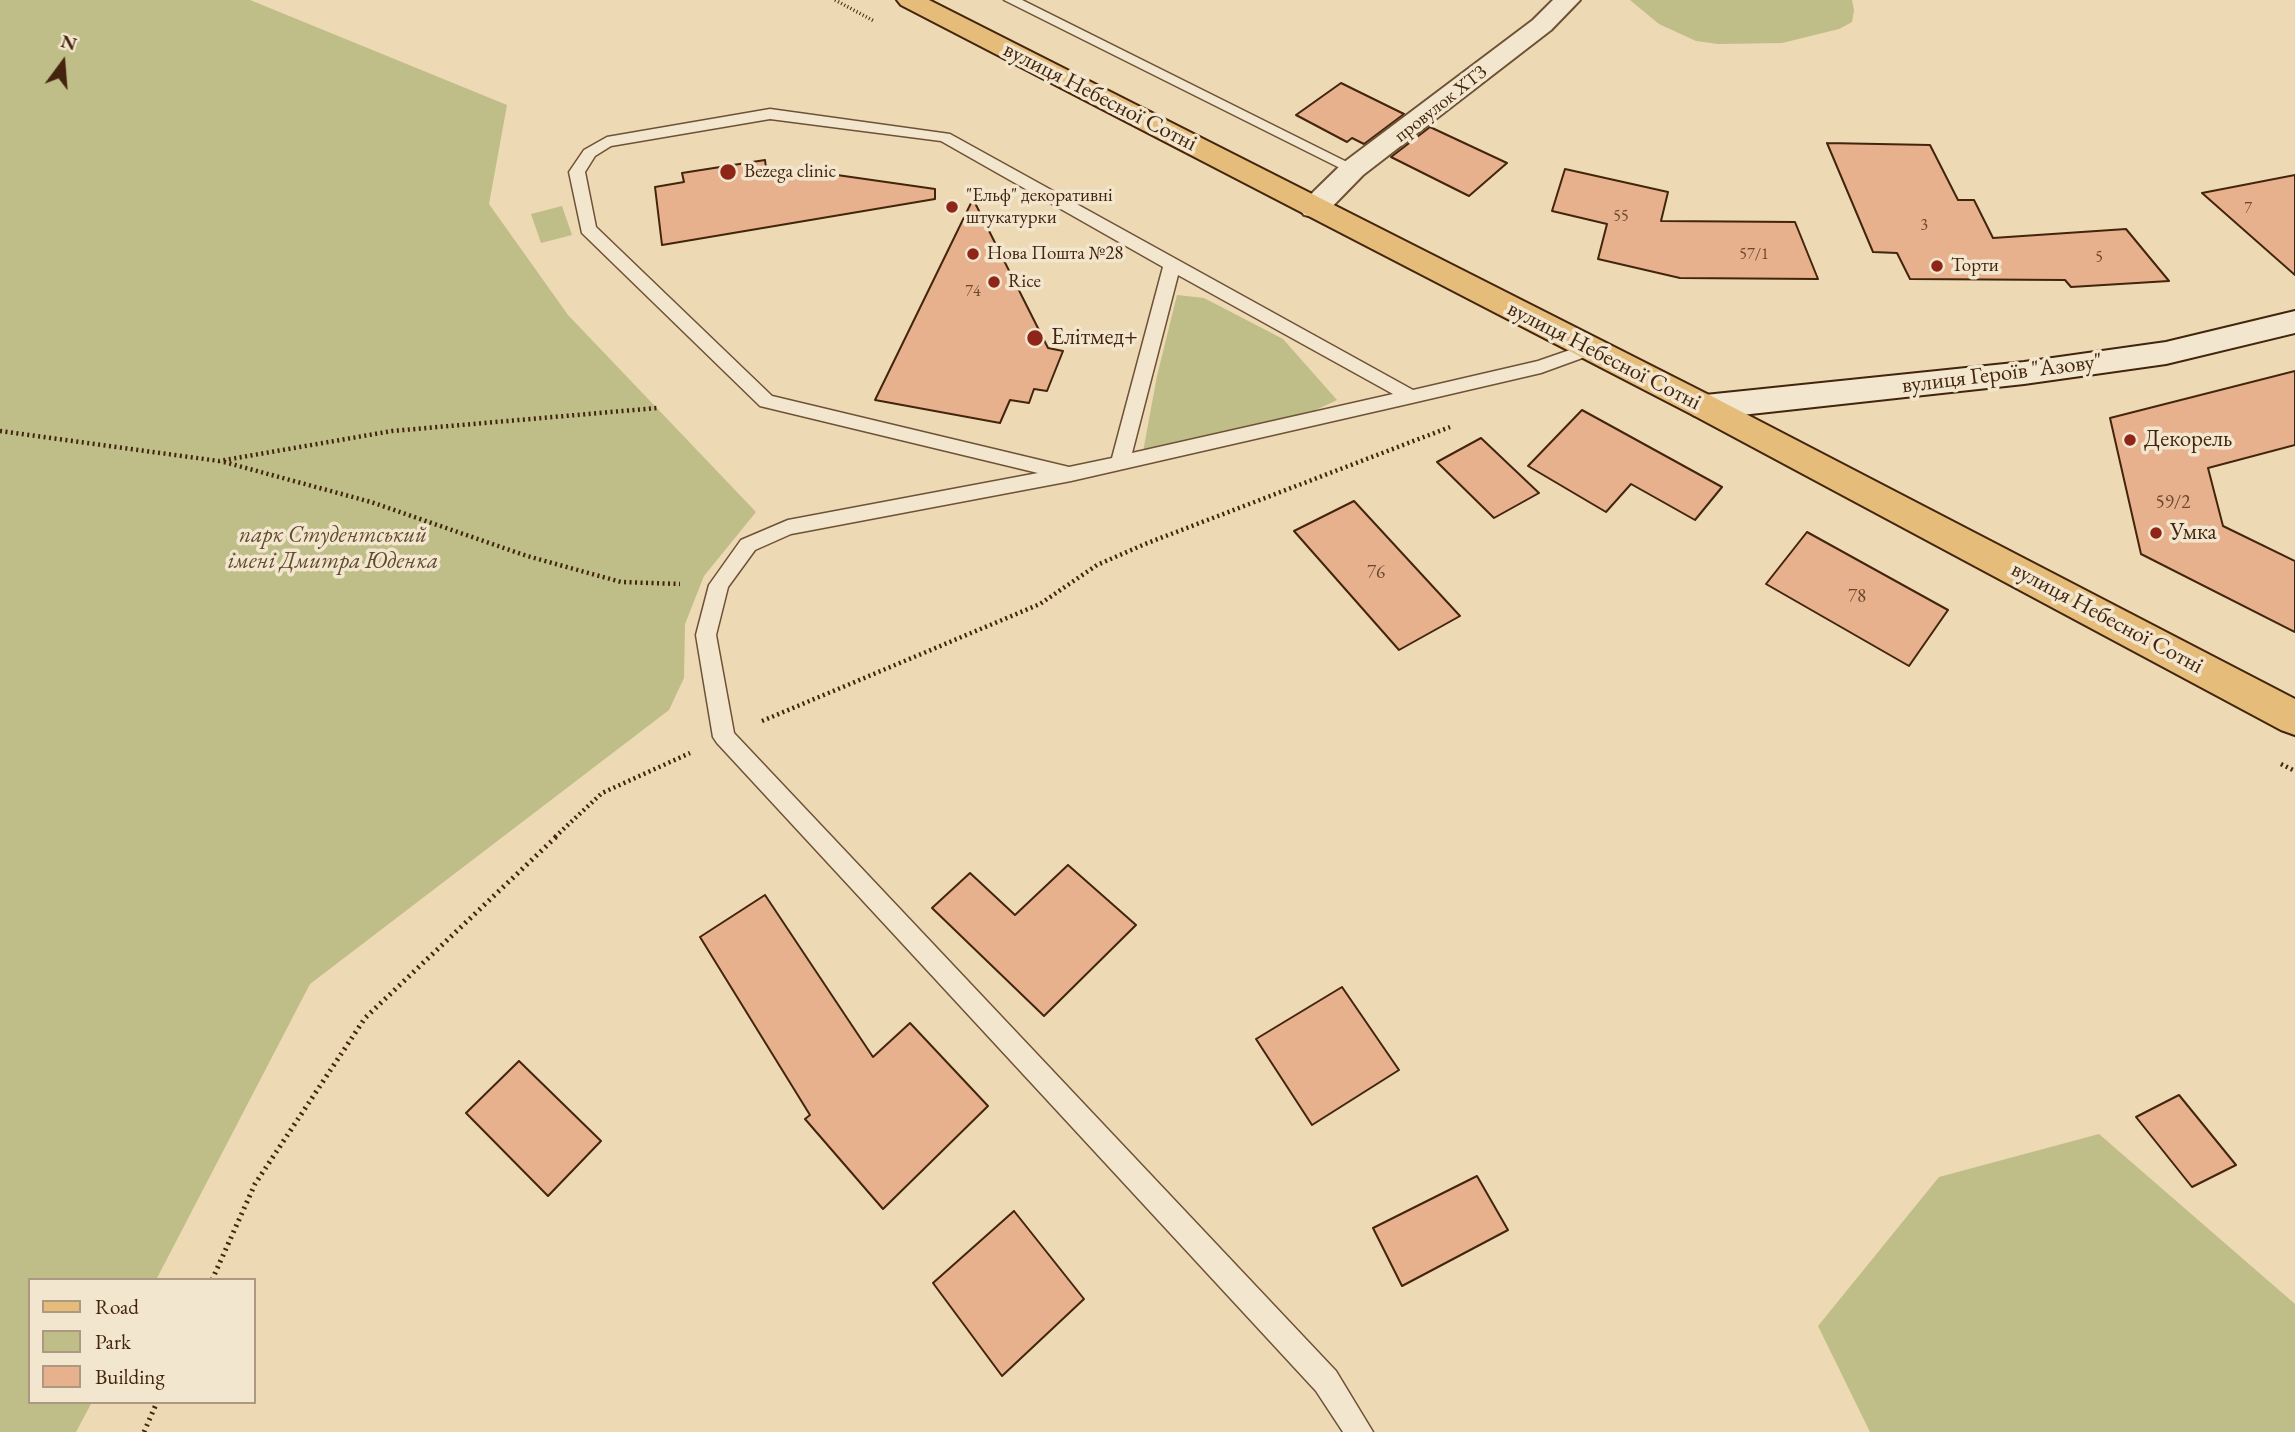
<!DOCTYPE html>
<html>
<head>
<meta charset="utf-8">
<style>
	body { margin:0 }
	#map { position:relative; width:2295px; height:1432px; overflow:hidden; background:#edd9b3; font-family:"EB Garamond",serif }
	canvas { display:block }
	.legend { position:absolute; left:28px; top:1278px; width:228px; height:126px; box-sizing:border-box; background:#f3e6ce; border:2px solid #ad9881; margin:0; padding:9px 12px; list-style:none; font-size:21px; color:#43240d }
	.legend li { display:flex; align-items:center; gap:14px; height:35px }
	.legend b { width:35px; border:2px solid #ad9881 }
	.north { position:absolute; left:28px; top:28px; width:70px; height:70px; -webkit-text-stroke:5px #f3e6ce; paint-order:stroke; rotate:16deg; font-size:19px; font-weight:700; line-height:28px; text-align:center; color:#43240d }
	.north::after { content:''; display:block; margin:auto; width:24px; height:32px; background:#43240d; clip-path:polygon(50% 0,100% 100%,50% 72%,0 100%) }
</style>
</head>
<body>
<div id="map">
<canvas width="2295" height="1432"></canvas>
<ul class="legend">
<li><b style="height:9px;background:#e6bc7a"></b>Road</li>
<li><b style="height:19px;background:#bfbd88"></b>Park</li>
<li><b style="height:19px;background:#e7b18d"></b>Building</li>
</ul>
<div class="north">N</div>
</div>
<script>
const g = document.querySelector('canvas').getContext('2d');
g.lineJoin = 'round';
function fill(path, color) {
  g.fillStyle = color;
  g.fill(path, 'evenodd');
}
function poly(rows) {
  const path = new Path2D();
  for (const r of rows) {
    path.moveTo(r[0], r[1]);
    for (let i = 2; i < r.length; i += 2) path.lineTo(r[i], r[i + 1]);
  }
  return path;
}
function trace(path, color, width, dash) {
  g.strokeStyle = color;
  g.lineWidth = width;
  g.lineCap = dash ? 'butt' : 'round';
  g.setLineDash(dash || []);
  g.stroke(path);
}
function drawText(font, color, halo, rows, align = 'center') {
  g.font = font + ' "EB Garamond",serif';
  g.lineWidth = 7;
  g.setLineDash([]);
  g.textBaseline = 'middle';
  g.strokeStyle = halo;
  g.fillStyle = color;
  for (const [text, x, y, turn = 0] of rows) {
    g.save();
    g.translate(x, y);
    g.rotate((+turn || 0) * Math.PI / 180);
    g.textAlign = isNaN(turn) ? turn : align;
    if (halo) g.strokeText(text, 0, 0);
    g.fillText(text, 0, 0);
    g.restore();
  }
}
fill(poly([
	[0,0,250,0,507,105,489,204,568,315,756,512,704,576,685,624,684,678,669,710,310,984,156,1280,30,1280,30,1402,92,1402,76,1432,0,1432],
	[1630,0,1852,0,1854,10,1852,22,1839,29,1782,43,1718,44,1696,41,1659,24],
	[562,206,572,235,541,243,531,214],
	[1177,295,1204,298,1283,339,1337,400,1303,416,1143,452,1157,376],
	[2099,1134,2295,1304,2295,1432,1870,1432,1818,1326,1939,1177]
]), '#bfbd88');
const building = poly([
	[1341,83,1404,114,1364,144,1352,138,1347,142,1296,115,1341,83],
	[1430,127,1507,163,1469,196,1391,157,1430,127],
	[1827,143,1930,145,1958,200,1974,200,1993,238,2126,229,2169,281,2071,287,2065,280,1910,279,1897,253,1873,252,1827,143],
	[765,160,767,176,802,170,935,189,935,199,662,245,655,187,684,182,682,173,765,160],
	[1565,169,1668,192,1661,221,1795,222,1818,279,1680,278,1598,259,1607,224,1552,211,1565,169],
	[2295,175,2295,275,2202,193,2295,175],
	[973,199,1048,348,1063,351,1047,391,1034,389,1029,403,1010,400,1000,423,875,400,973,199],
	[2295,371,2295,445,2208,468,2223,526,2295,561,2295,632,2141,554,2110,418,2295,371],
	[1582,410,1722,487,1695,520,1631,484,1606,512,1528,466,1582,410],
	[1481,438,1539,493,1494,518,1437,462,1481,438],
	[1354,501,1460,616,1399,650,1294,531,1354,501],
	[1807,532,1948,610,1909,666,1766,584,1807,532],
	[1068,865,1136,925,1044,1016,932,908,970,873,1015,915,1068,865],
	[765,895,873,1057,910,1023,988,1106,883,1209,805,1119,810,1115,700,937,765,895],
	[1342,987,1399,1070,1312,1125,1256,1039,1342,987],
	[519,1061,601,1141,548,1196,466,1113,519,1061],
	[2179,1095,2236,1165,2192,1187,2136,1117,2179,1095],
	[1477,1176,1508,1230,1402,1286,1373,1228,1477,1176],
	[1014,1211,1084,1299,1002,1376,933,1283,1014,1211]
]);
fill(building, '#e7b18d');
trace(building, '#43240d', 2);
const lane = poly([
	[1004,0,1022,0,1361,169,1353,174,1348,172,1004,0],
	[770,109,950,134,1413,390,1538,361,1590,343,1599,349,1596,353,1541,373,1412,403,1071,481,791,534,755,550,728,587,716,635,734,733,1336,1371,1373,1432,1343,1432,1316,1391,717,743,713,737,696,635,709,585,741,540,788,520,1038,473,760,406,582,233,569,172,584,150,607,137,770,109],
	[770,119,941,141,1163,267,1112,458,1069,467,772,396,596,227,585,172,595,156,611,146,770,119],
	[1178,275,1393,394,1132,453,1178,275]
]);
const street = poly([
	[1553,0,1580,0,1551,30,1363,175,1324,215,1314,217,1304,215,1299,208,1304,201,1343,163,1533,20,1553,0]
]);
const secondary = poly([
	[2295,311,2295,333,2166,364,2024,384,1705,419,1693,415,1689,407,1693,399,1705,395,2024,362,2166,342,2295,311]
]);
const primary = poly([
	[897,0,929,0,1717,399,2295,699,2295,735,2281,730,1693,415,901,5,897,0]
]);
trace(lane, '#6e5136', 3);
trace(street, '#6e5136', 4);
trace(secondary, '#43240d', 4);
trace(primary, '#43240d', 4);
trace(poly([
	[835,0,874,21]
]), '#43240d', 3.5, [1, 2.5]);
trace(poly([
	[0,431,219,461,392,431,657,408],
	[224,462,371,502,527,556,621,582,680,584],
	[762,721,1040,604,1097,565,1145,544,1450,427],
	[2281,764,2295,771],
	[555,837,602,793,690,753]
]), '#43240d', 4.5, [2, 3.5]);
trace(poly([
	[212,1280,255,1184,365,1018,557,836],
	[144,1432,157,1402]
]), '#43240d', 5, [2, 4.5]);
fill(lane, '#f3e6ce');
fill(street, '#f3e6ce');
fill(secondary, '#f3e6ce');
fill(primary, '#e6bc7a');
for (const [x, y, r, color] of [
	[728,172,9,"#8f2418"],
	[952,207,7,"#8f2418"],
	[973,254,7,"#8f2418"],
	[1937,266,7,"#8f2418"],
	[994,282,7,"#8f2418"],
	[1035,338,9,"#8f2418"],
	[2130,440,7,"#8f2418"],
	[2156,533,7,"#8f2418"]
]) {
  const dot = new Path2D();
  dot.arc(x, y, r, 0, 2 * Math.PI);
  g.fillStyle = color;
  g.fill(dot);
  trace(dot, '#f3e6ce', 2.5);
}
drawText('16px', '#6c472d', null, [
	["7",2248,209],
	["55",1621,217],
	["3",1924,226],
	["57/1",1754,255],
	["5",2099,258],
	["74",973,292]
]);
drawText('19px', '#43240d', '#f3e6ce', [
	["провулок ХТЗ",1441,104,-38]
]);
drawText('19px', '#43240d', '#f3e6ce', [
	["Bezega clinic",744,172],
	["\"Ельф\" декоративні",966,196],
	["штукатурки",966,218],
	["Нова Пошта №28",987,254],
	["Торти",1951,266],
	["Rice",1008,282]
], 'left');
drawText('19px', '#6c472d', null, [
	["59/2",2173,503],
	["76",1376,573],
	["78",1857,597]
]);
drawText('23px', '#43240d', '#f3e6ce', [
	["вулиця Небесної Сотні",1100,97,27],
	["вулиця Небесної Сотні",1604,356,27],
	["вулиця Героїв \"Азову\"",2002,374,-7],
	["вулиця Небесної Сотні",2107,618,28]
]);
drawText('23px', '#43240d', '#f3e6ce', [
	["Елітмед+",1051,338],
	["Декорель",2144,440],
	["Умка",2170,533]
], 'left');
drawText('italic 23px', '#624a2c', '#f3e6ce', [
	["парк Студентський",333,536],
	["імені Дмитра Юденка",333,562]
]);
</script>
</body>
</html>
